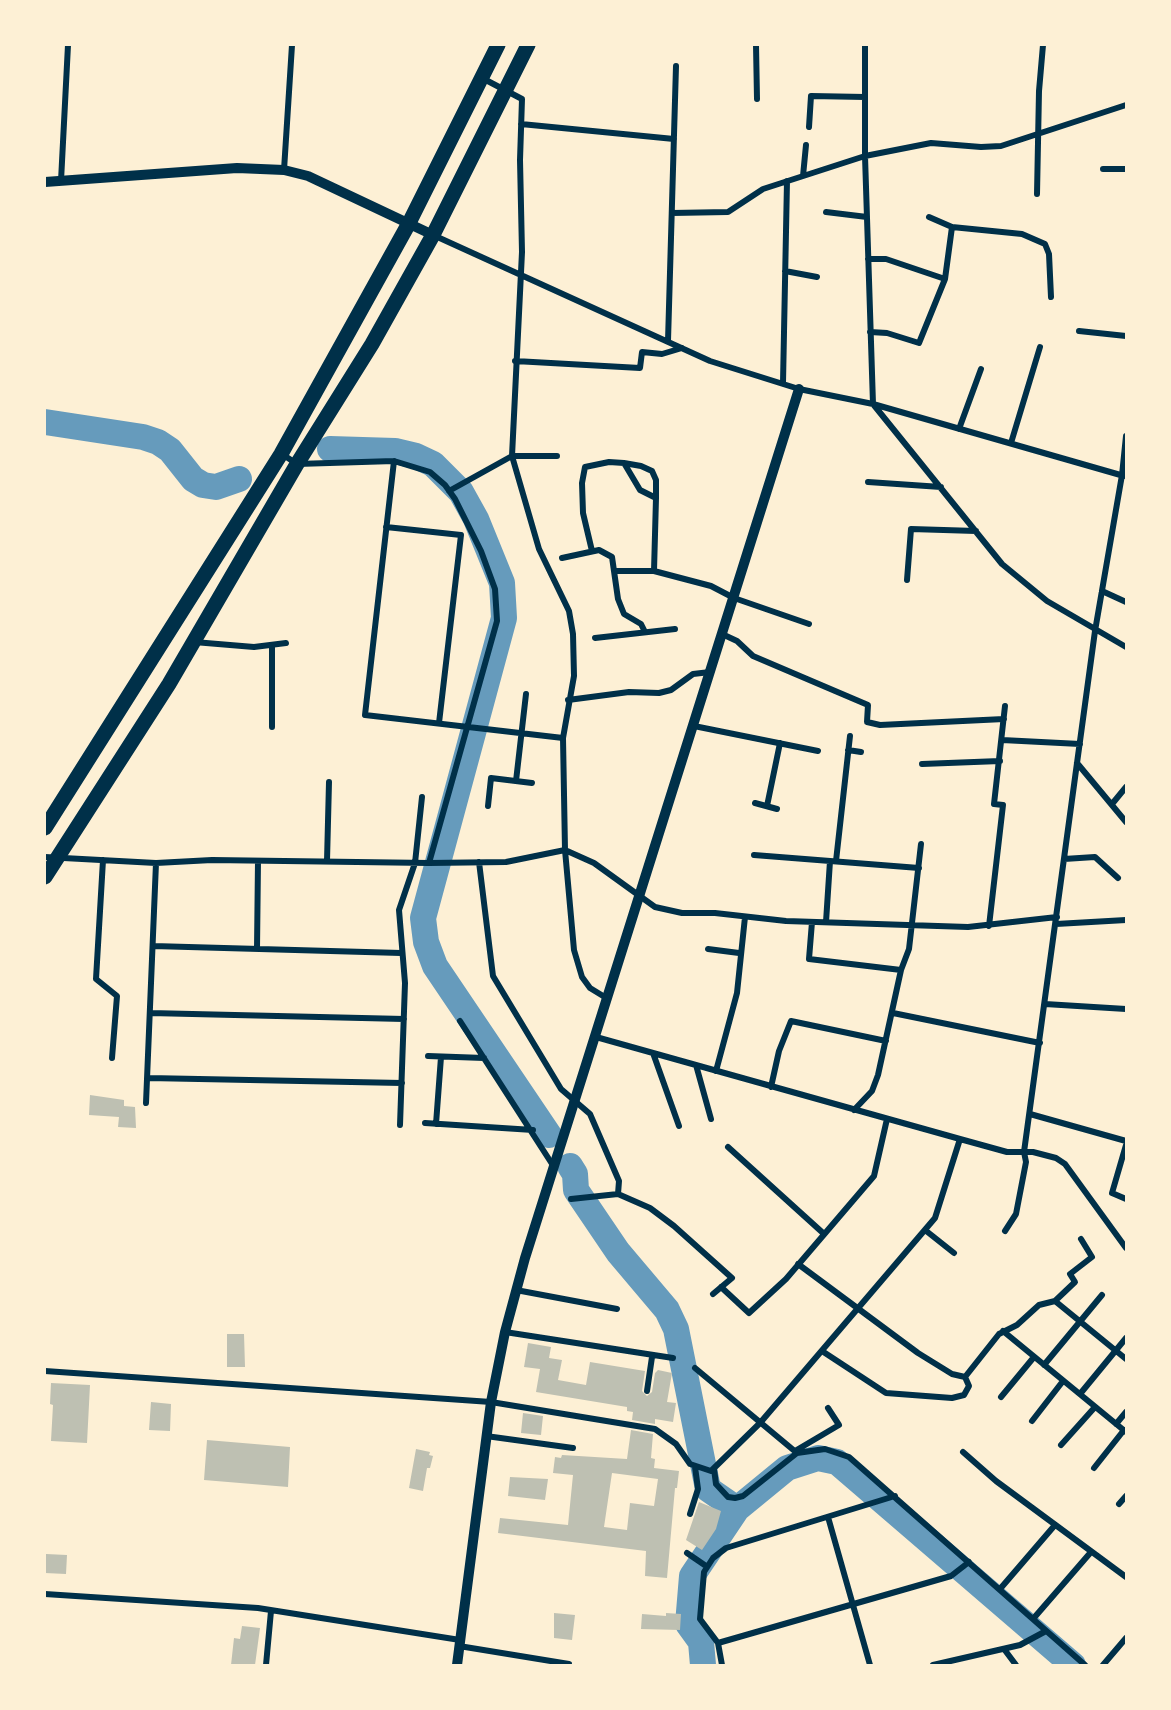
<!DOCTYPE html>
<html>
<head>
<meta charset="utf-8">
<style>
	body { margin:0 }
	#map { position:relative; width:1171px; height:1710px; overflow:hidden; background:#fdf0d5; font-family:Georgia,serif }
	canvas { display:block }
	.frame { position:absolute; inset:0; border:46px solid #fdf0d5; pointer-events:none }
</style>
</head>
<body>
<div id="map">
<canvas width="1171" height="1710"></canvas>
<div class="frame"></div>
</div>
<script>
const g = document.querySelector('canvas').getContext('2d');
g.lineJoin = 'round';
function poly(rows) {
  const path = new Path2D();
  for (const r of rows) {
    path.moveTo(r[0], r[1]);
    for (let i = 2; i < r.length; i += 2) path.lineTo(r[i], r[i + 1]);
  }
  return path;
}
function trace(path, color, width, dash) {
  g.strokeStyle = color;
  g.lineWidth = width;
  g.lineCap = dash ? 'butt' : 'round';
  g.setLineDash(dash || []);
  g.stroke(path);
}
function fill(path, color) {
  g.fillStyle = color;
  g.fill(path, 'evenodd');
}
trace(poly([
	[45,422,143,437,158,442,170,450,193,479,203,485,216,487,239,479],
	[330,449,395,451,416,456,433,464,461,492,476,519,502,583,504,618,423,918,426,942,435,966,549,1135],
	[570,1166,575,1174,576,1190,618,1252,667,1310,676,1329,708,1489,737,1509,787,1468,818,1458,837,1462,1073,1665],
	[703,1665,701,1642,688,1624,692,1576,737,1509]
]), '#669bbc', 26);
fill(poly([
	[90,1095,124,1100,124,1106,135,1107,136,1128,118,1127,119,1117,89,1115],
	[227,1334,244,1334,245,1367,227,1367],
	[528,1343,551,1347,549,1358,562,1360,558,1380,586,1385,590,1362,645,1371,642,1391,647,1396,652,1392,655,1373,658,1370,672,1373,667,1402,676,1403,673,1422,655,1419,655,1424,632,1420,633,1412,627,1411,627,1407,536,1392,540,1369,524,1367],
	[51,1383,90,1385,87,1443,51,1441,53,1405,50,1404],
	[151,1402,171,1404,170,1431,149,1430],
	[523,1413,543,1416,541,1435,521,1433],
	[631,1430,653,1434,651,1458,655,1459,654,1468,679,1471,677,1488,675,1488,667,1578,645,1576,646,1551,498,1533,500,1518,568,1525,573,1475,553,1473,555,1457,561,1458,562,1455,627,1459],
	[612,1473,658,1479,654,1506,630,1503,627,1530,604,1527],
	[207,1440,290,1447,288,1487,204,1480],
	[416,1449,430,1452,429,1455,433,1456,430,1468,427,1468,423,1491,409,1488],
	[510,1477,548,1479,545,1500,508,1496],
	[699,1502,721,1511,716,1529,702,1550,686,1540],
	[46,1554,67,1555,66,1574,45,1573],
	[554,1613,575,1615,572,1640,554,1638],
	[666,1613,681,1614,680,1630,641,1629,642,1614,666,1616],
	[242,1626,260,1628,255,1665,231,1665,234,1638,240,1639]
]), '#bec0b2');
trace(poly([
	[756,45,757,99],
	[865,45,865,156,873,404,1002,564,1047,601,1126,647],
	[482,78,522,99,520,160,522,252,512,456,539,549,569,611,573,634,574,676,563,738,565,850,574,950,582,977,590,988,608,999],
	[521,124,674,139],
	[809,127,811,96,865,97],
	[1103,169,1126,169],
	[284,170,292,45],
	[803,176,806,145],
	[61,181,68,45],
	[1037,194,1039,91,1043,45],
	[826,212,867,217],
	[672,213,728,212,763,189,865,156,931,143,981,147,1001,146,1126,105],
	[929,217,952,227,1022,234,1045,244,1049,254,1051,297],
	[433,235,710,361,799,389,873,404,1124,476],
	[868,259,886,259,945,279],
	[785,271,817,277],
	[1079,331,1126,336],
	[870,332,887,333,919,343,945,279,952,227],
	[668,341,676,66],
	[515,361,640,368,642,352,662,354,682,348],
	[783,383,787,181],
	[959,429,981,369],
	[1011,443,1040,347],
	[282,454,297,464,394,461,430,472,445,485,455,499,481,551,495,589,497,621,429,863],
	[394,461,365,715,563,738],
	[624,463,641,466,652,471,656,480,656,498],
	[868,482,941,487],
	[449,491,512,456,557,456],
	[386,527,461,535,439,723],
	[592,551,583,513,582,483,585,467,609,462,624,463,640,490,656,498,654,571],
	[562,558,599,550,612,557,618,599,624,614,641,624,645,632],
	[615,571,654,571,711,586,734,598,809,624],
	[907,580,911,529,976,531],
	[1102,591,1126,602],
	[722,634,737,641,753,656,868,705,867,722,880,725,1004,719],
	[595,638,675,629],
	[194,642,254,647,286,643],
	[272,646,272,727],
	[568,700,629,692,659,693,671,690,693,674,710,672],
	[694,726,818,751],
	[1002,740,1080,744],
	[848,750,861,752],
	[1077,763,1126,822],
	[922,764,1000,761],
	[516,781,526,694],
	[755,803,777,809],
	[1112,804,1126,787],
	[488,806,491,778,532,783],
	[767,806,780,743],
	[754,855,919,868],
	[45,857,156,863,212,860,429,863,506,862,565,850,594,863,655,907,682,913,715,913,786,921,968,927,1057,917],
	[1064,859,1095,857,1118,878],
	[103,860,96,979,117,996,112,1058],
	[327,861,329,782],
	[836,861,850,736],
	[479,862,493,976,561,1089,590,1114,619,1181,618,1194,650,1208,674,1226,732,1278,713,1294],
	[812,922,809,959,901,970],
	[826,922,830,861],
	[1056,924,1126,920],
	[989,926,1003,805,994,804,1005,706],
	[153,946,401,953],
	[257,949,258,861],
	[708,949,739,953],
	[1045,1004,1126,1009],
	[150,1013,404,1019],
	[893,1013,1040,1043],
	[460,1021,554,1167],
	[596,1037,960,1139,1007,1152,1033,1152,1056,1158,1065,1164,1126,1248],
	[653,1053,679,1126],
	[428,1056,484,1058],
	[696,1065,711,1119],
	[716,1071,737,993,745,917],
	[148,1078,402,1083],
	[771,1087,779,1051,791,1021,886,1041],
	[146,1103,156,863],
	[854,1110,872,1091,878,1075,901,970,909,949,921,844],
	[1030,1114,1126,1141],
	[425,1123,533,1130],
	[436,1124,441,1057],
	[400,1125,405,983,399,910,415,863,422,797],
	[1126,1145,1112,1193,1126,1199],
	[728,1147,823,1233],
	[571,1199,618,1194],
	[925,1230,954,1253],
	[1005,1231,1016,1214,1026,1162,1024,1152,1095,631,1122,475,1126,436],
	[798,1264,918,1353,952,1374,965,1377,969,1386,964,1395,952,1398,886,1393,822,1351],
	[721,1287,749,1313,786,1279,874,1176,887,1119],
	[516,1290,617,1309],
	[1055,1301,1126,1359],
	[1003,1331,1126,1432],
	[505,1332,673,1358],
	[1044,1365,1102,1295],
	[695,1368,797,1453,825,1449,849,1457,1085,1665],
	[45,1371,491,1402,655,1429,676,1444,690,1464,711,1471,760,1423,935,1218,960,1139],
	[965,1377,999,1334,1017,1325,1039,1305,1055,1301,1075,1282,1070,1274,1092,1257,1081,1239],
	[647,1391,652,1357],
	[1080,1394,1126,1338],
	[1001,1397,1034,1357],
	[1032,1421,1063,1381],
	[1116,1424,1126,1412],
	[486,1436,573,1448],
	[1061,1445,1095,1407],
	[795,1451,839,1425,828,1408],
	[963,1452,996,1481,1126,1577],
	[1094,1468,1124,1430],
	[714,1469,716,1484,728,1497,735,1498,743,1496,797,1453],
	[1119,1504,1126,1496],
	[690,1514,698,1489,695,1467],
	[828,1517,870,1665],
	[687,1553,706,1566],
	[1000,1589,1055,1525],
	[45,1594,258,1608,460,1640],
	[1033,1619,1091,1552],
	[718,1643,951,1576,969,1562],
	[459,1646,569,1664],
	[1004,1649,1016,1665],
	[266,1665,271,1611],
	[722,1665,718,1643,700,1619,704,1572,713,1558,726,1548,895,1496],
	[933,1665,1020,1645,1046,1631],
	[1103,1665,1126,1638]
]), '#003049', 6);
trace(poly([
	[45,182,237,168,284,170,308,176,433,235],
	[457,1665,491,1402,505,1332,525,1258,799,389]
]), '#003049', 10);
trace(poly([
	[45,828,281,454,408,225,498,45],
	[45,877,169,684,297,464,372,344,433,235,528,45]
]), '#003049', 15);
</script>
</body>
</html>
